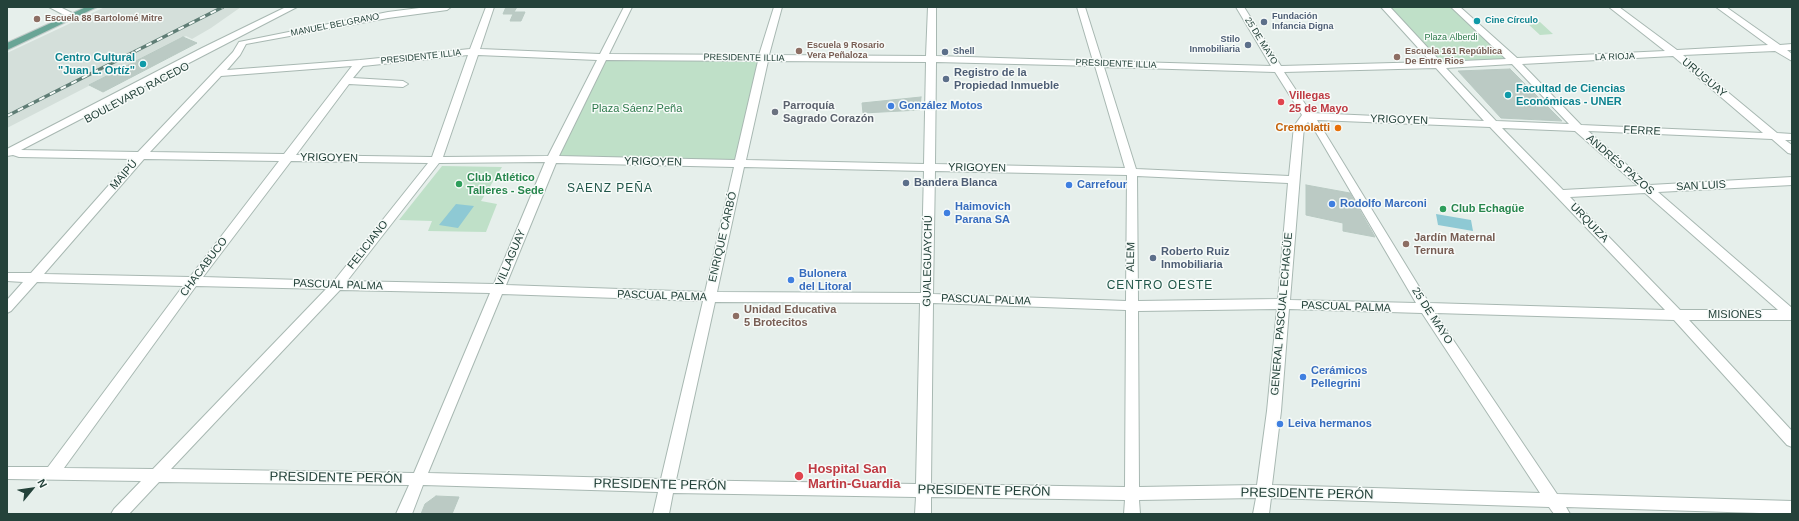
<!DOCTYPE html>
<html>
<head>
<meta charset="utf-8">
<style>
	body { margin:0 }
	#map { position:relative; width:1799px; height:521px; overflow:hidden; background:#e6efeb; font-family:Helvetica,sans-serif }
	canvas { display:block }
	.frame { position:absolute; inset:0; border:8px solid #24423a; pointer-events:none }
	.north { position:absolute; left:12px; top:469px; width:40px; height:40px; -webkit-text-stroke:3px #f7fbf9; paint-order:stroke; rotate:61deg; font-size:11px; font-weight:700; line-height:16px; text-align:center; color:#24423a }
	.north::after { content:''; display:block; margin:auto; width:14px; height:18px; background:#24423a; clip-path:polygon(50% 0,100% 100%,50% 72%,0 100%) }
</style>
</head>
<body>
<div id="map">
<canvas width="1799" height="521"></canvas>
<div class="frame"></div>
<div class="north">N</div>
</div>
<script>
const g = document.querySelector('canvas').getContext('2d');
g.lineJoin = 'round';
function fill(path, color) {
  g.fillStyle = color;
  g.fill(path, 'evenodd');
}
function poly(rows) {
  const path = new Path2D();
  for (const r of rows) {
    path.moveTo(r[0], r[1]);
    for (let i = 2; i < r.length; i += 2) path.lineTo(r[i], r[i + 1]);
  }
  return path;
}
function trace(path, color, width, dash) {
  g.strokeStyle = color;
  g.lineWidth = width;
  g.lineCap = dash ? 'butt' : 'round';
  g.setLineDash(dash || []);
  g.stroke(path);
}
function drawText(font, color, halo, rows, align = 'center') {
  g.font = font + ' Helvetica,sans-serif';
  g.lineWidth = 3;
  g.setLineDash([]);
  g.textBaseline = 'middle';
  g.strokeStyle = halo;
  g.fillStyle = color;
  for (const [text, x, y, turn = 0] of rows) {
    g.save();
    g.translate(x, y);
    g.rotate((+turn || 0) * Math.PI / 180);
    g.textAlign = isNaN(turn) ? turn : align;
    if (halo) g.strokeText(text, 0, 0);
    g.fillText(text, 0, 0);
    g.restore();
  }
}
fill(poly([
	[105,7,241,7,211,28,192,39,186,36,7,128,7,53]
]), '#d4dfda');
fill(poly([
	[1388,7,1451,7,1508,59,1442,63],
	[1540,22,1553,34,1540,35,1527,23],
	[605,58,766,60,737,161,556,158],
	[442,166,502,167,481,201,497,204,486,232,428,231,432,221,399,220]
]), '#bfe0c8');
fill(poly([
	[456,204,474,206,458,228,439,225],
	[1436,214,1471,220,1473,231,1438,225]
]), '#8ec9d4');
const building = poly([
	[506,7,517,7,514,12,525,12,521,21,510,21,513,14,503,14,506,7],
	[183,37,197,43,103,92,89,85,183,37],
	[1510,69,1562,121,1501,118,1458,71,1510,69],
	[921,97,920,110,863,113,862,103,921,97],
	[1306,185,1350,193,1375,237,1343,231,1343,223,1306,215,1306,185],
	[436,496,459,497,452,514,421,514,425,504,436,496]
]);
fill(building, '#bbcac4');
trace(building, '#b8c9c2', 1);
const minor = poly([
	[49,7,60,7,74,14,69,17,66,16,49,7],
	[286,7,297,7,21,150,138,152,233,52,239,42,388,12,427,7,451,7,447,10,388,18,246,44,240,55,227,70,360,60,470,49,486,7,494,7,480,49,600,54,624,7,632,7,609,54,759,55,774,7,782,7,769,55,926,56,928,7,936,7,936,56,1093,61,1077,7,1085,7,1102,61,1271,66,1236,7,1244,7,1281,66,1431,62,1381,7,1390,7,1441,62,1506,59,1451,7,1460,7,1517,58,1665,51,1609,7,1619,7,1677,50,1768,45,1716,7,1726,7,1780,45,1792,44,1792,50,1787,50,1792,54,1792,61,1775,51,1683,55,1777,133,1792,134,1792,140,1785,140,1792,145,1792,154,1788,153,1772,139,1588,131,1650,185,1792,177,1792,185,1658,192,1792,308,1792,320,1689,320,1792,431,1792,447,1787,445,1674,320,1435,313,1557,494,1792,501,1792,514,1566,507,1570,514,1554,514,1549,507,1271,498,1269,514,1253,514,1256,498,1139,500,1140,514,1124,514,1125,500,931,497,931,514,915,514,916,497,673,493,669,514,653,514,658,492,423,485,412,514,396,514,409,485,159,482,129,514,111,514,114,509,141,481,7,479,7,467,48,467,183,286,37,282,11,311,7,313,7,300,23,282,7,281,7,273,31,273,132,159,19,157,13,155,7,156,7,149,202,48,286,7],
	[468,55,432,157,296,155,349,84,403,87,408,84,403,81,353,78,363,66,468,55],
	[478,55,597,60,548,156,443,157,478,55],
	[1673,56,1763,133,1581,125,1522,64,1673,56],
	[606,60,758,61,735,160,559,156,606,60],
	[768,61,926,62,924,164,746,160,768,61],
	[936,62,1095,66,1125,168,935,164,936,62],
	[1512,64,1569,124,1496,121,1446,68,1512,64],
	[352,66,284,154,150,152,221,76,352,66],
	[1104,67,1275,72,1302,115,1294,126,1289,176,1136,169,1104,67],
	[1436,68,1484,121,1311,113,1284,72,1436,68],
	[1317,120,1490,127,1665,310,1429,303,1317,120],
	[1308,122,1314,129,1416,303,1290,300,1304,126,1308,122],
	[1502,128,1575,131,1638,186,1563,190,1502,128],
	[144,159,279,161,190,277,44,274,144,159],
	[291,161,428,163,334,281,203,277,291,161],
	[545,162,494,284,347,281,439,163,545,162],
	[556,163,734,167,705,292,506,285,556,163],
	[744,167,924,171,921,293,717,292,744,167],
	[935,171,1127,175,1126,301,933,294,935,171],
	[1137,176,1288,183,1278,299,1138,301,1137,176],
	[1645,193,1778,310,1680,310,1570,197,1645,193],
	[196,286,326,289,153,469,64,468,196,286],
	[340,290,490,293,414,473,171,469,340,290],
	[502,294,703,301,661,479,428,473,502,294],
	[715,302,920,303,916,484,676,480,715,302],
	[933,303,1126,310,1125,487,931,484,933,303],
	[1277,309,1267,411,1257,485,1139,487,1138,311,1277,309],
	[1289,309,1422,313,1540,493,1272,485,1281,411,1289,309]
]);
const major = poly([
	[86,7,97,7,7,50,7,43,86,7]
]);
trace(minor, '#a8b8b2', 2);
trace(major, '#c2cac8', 2);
fill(minor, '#fff');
fill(major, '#6aa596');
const rail = poly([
	[7,116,223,7]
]);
trace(rail, '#5f7d75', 3.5);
trace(rail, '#f7fbf9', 2, [6]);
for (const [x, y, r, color] of [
	[37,19,4,"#8d6e63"],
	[1477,21,4,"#0f9aa8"],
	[1264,22,4,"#5c6f8a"],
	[1248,45,4,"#5c6f8a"],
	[799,51,4,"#8d6e63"],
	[945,52,4,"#5c6f8a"],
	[1397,57,4,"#8d6e63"],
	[143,64,4,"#0f9aa8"],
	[946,79,4,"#5c6f8a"],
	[1508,95,4,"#0f9aa8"],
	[1281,102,4,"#e0444e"],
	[891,106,4,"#3f7fe0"],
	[775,112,4,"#6b7280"],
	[1338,128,4,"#e8710a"],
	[906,183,4,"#5c6f8a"],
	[459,184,4,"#2e9e5b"],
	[1069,185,4,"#3f7fe0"],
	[1332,204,4,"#3f7fe0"],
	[1443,209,4,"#2e9e5b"],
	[947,213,4,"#3f7fe0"],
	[1406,244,4,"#8d6e63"],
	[1153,258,4,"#5c6f8a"],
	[791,280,4,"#3f7fe0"],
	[736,316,4,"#8d6e63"],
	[1303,377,4,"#3f7fe0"],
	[1280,424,4,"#3f7fe0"],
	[799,476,5,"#e0444e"]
]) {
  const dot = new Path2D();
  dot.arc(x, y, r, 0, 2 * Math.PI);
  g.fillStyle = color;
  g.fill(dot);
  trace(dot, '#f7fbf9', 1.5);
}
drawText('bold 9px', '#4e5e75', '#f7fbf9', [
	["Fundación",1272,17],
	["Infancia Digna",1272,27],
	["Stilo",1240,40,"right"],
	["Inmobiliaria",1240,50,"right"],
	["Shell",953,52]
], 'left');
drawText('bold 9px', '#785e54', '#f7fbf9', [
	["Escuela 88 Bartolomé Mitre",45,19],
	["Escuela 9 Rosario",807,46],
	["Vera Peñaloza",807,56],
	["Escuela 161 República",1405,52],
	["De Entre Rios",1405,62]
], 'left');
drawText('bold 9px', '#0d838f', '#f7fbf9', [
	["Cine Círculo",1485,21]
], 'left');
drawText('9px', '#24423a', '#f7fbf9', [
	["MANUEL BELGRANO",335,25,-11],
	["25 DE MAYO",1261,41,58],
	["PRESIDENTE ILLIA",421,57,-6],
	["LA RIOJA",1615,57,-2],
	["PRESIDENTE ILLIA",744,58,1],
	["PRESIDENTE ILLIA",1116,64,2]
]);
drawText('9px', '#2d7a4b', '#f7fbf9', [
	["Plaza Alberdi",1451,38]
]);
drawText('bold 11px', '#0d838f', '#f7fbf9', [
	["Centro Cultural",135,58],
	["\"Juan L. Ortíz\"",135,71],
	["Facultad de Ciencias",1516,89,"left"],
	["Económicas - UNER",1516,102,"left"]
], 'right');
drawText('bold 11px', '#4e5e75', '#f7fbf9', [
	["Registro de la",954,73],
	["Propiedad Inmueble",954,86],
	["Bandera Blanca",914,183],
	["Roberto Ruiz",1161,252],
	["Inmobiliaria",1161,265]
], 'left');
drawText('11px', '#24423a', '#f7fbf9', [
	["URUGUAY",1704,78,40],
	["BOULEVARD RACEDO",137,93,-28],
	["YRIGOYEN",1399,120,2],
	["FERRE",1642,131,3],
	["YRIGOYEN",329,158,1],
	["YRIGOYEN",653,162,1],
	["ANDRÉS PAZOS",1620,165,41],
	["YRIGOYEN",977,168,1],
	["MAIPÚ",124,175,-49],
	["SAN LUIS",1701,186,-3],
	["URQUIZA",1589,223,46],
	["ENRIQUE CARBÓ",723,237,-77],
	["FELICIANO",368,245,-52],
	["ALEM",1131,257,-89],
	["VILLAGUAY",511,258,-67],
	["GUALEGUAYCHÚ",928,261,-89],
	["CHACABUCO",204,267,-53],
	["PASCUAL PALMA",338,285,2],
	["PASCUAL PALMA",662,296,2],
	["PASCUAL PALMA",986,300,2],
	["PASCUAL PALMA",1346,307,2],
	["GENERAL PASCUAL ECHAGÜE",1282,314,-85],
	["MISIONES",1735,315],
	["25 DE MAYO",1432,316,57]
]);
drawText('bold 11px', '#be3a42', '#f7fbf9', [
	["Villegas",1289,96],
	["25 de Mayo",1289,109]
], 'left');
drawText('bold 11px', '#5b616d', '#f7fbf9', [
	["Parroquía",783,106],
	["Sagrado Corazón",783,119]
], 'left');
drawText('bold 11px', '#366cbe', '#f7fbf9', [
	["González Motos",899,106],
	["Carrefour",1077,185],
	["Rodolfo Marconi",1340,204],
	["Haimovich",955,207],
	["Parana SA",955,220],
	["Bulonera",799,274],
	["del Litoral",799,287],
	["Cerámicos",1311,371],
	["Pellegrini",1311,384],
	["Leiva hermanos",1288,424]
], 'left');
drawText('11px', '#2d7a4b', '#f7fbf9', [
	["Plaza Sáenz Peña",637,109]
]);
drawText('bold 11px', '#c56008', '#f7fbf9', [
	["Cremolatti",1330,128]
], 'right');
drawText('bold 11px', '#27864d', '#f7fbf9', [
	["Club Atlético",467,178],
	["Talleres - Sede",467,191],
	["Club Echagüe",1451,209]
], 'left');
drawText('bold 11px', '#785e54', '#f7fbf9', [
	["Jardín Maternal",1414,238],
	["Ternura",1414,251],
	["Unidad Educativa",744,310],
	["5 Brotecitos",744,323]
], 'left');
g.letterSpacing = '1px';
drawText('12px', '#1f5548', '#f7fbf9', [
	["SAENZ PEÑA",610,189],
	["CENTRO OESTE",1160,286]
]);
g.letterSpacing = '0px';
drawText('bold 13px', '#be3a42', '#f7fbf9', [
	["Hospital San",808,469],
	["Martin-Guardia",808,484]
], 'left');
drawText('13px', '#24423a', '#f7fbf9', [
	["PRESIDENTE PERÓN",336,478,1],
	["PRESIDENTE PERÓN",660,485,1],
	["PRESIDENTE PERÓN",984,491,1],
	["PRESIDENTE PERÓN",1307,494,1]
]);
</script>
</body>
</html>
